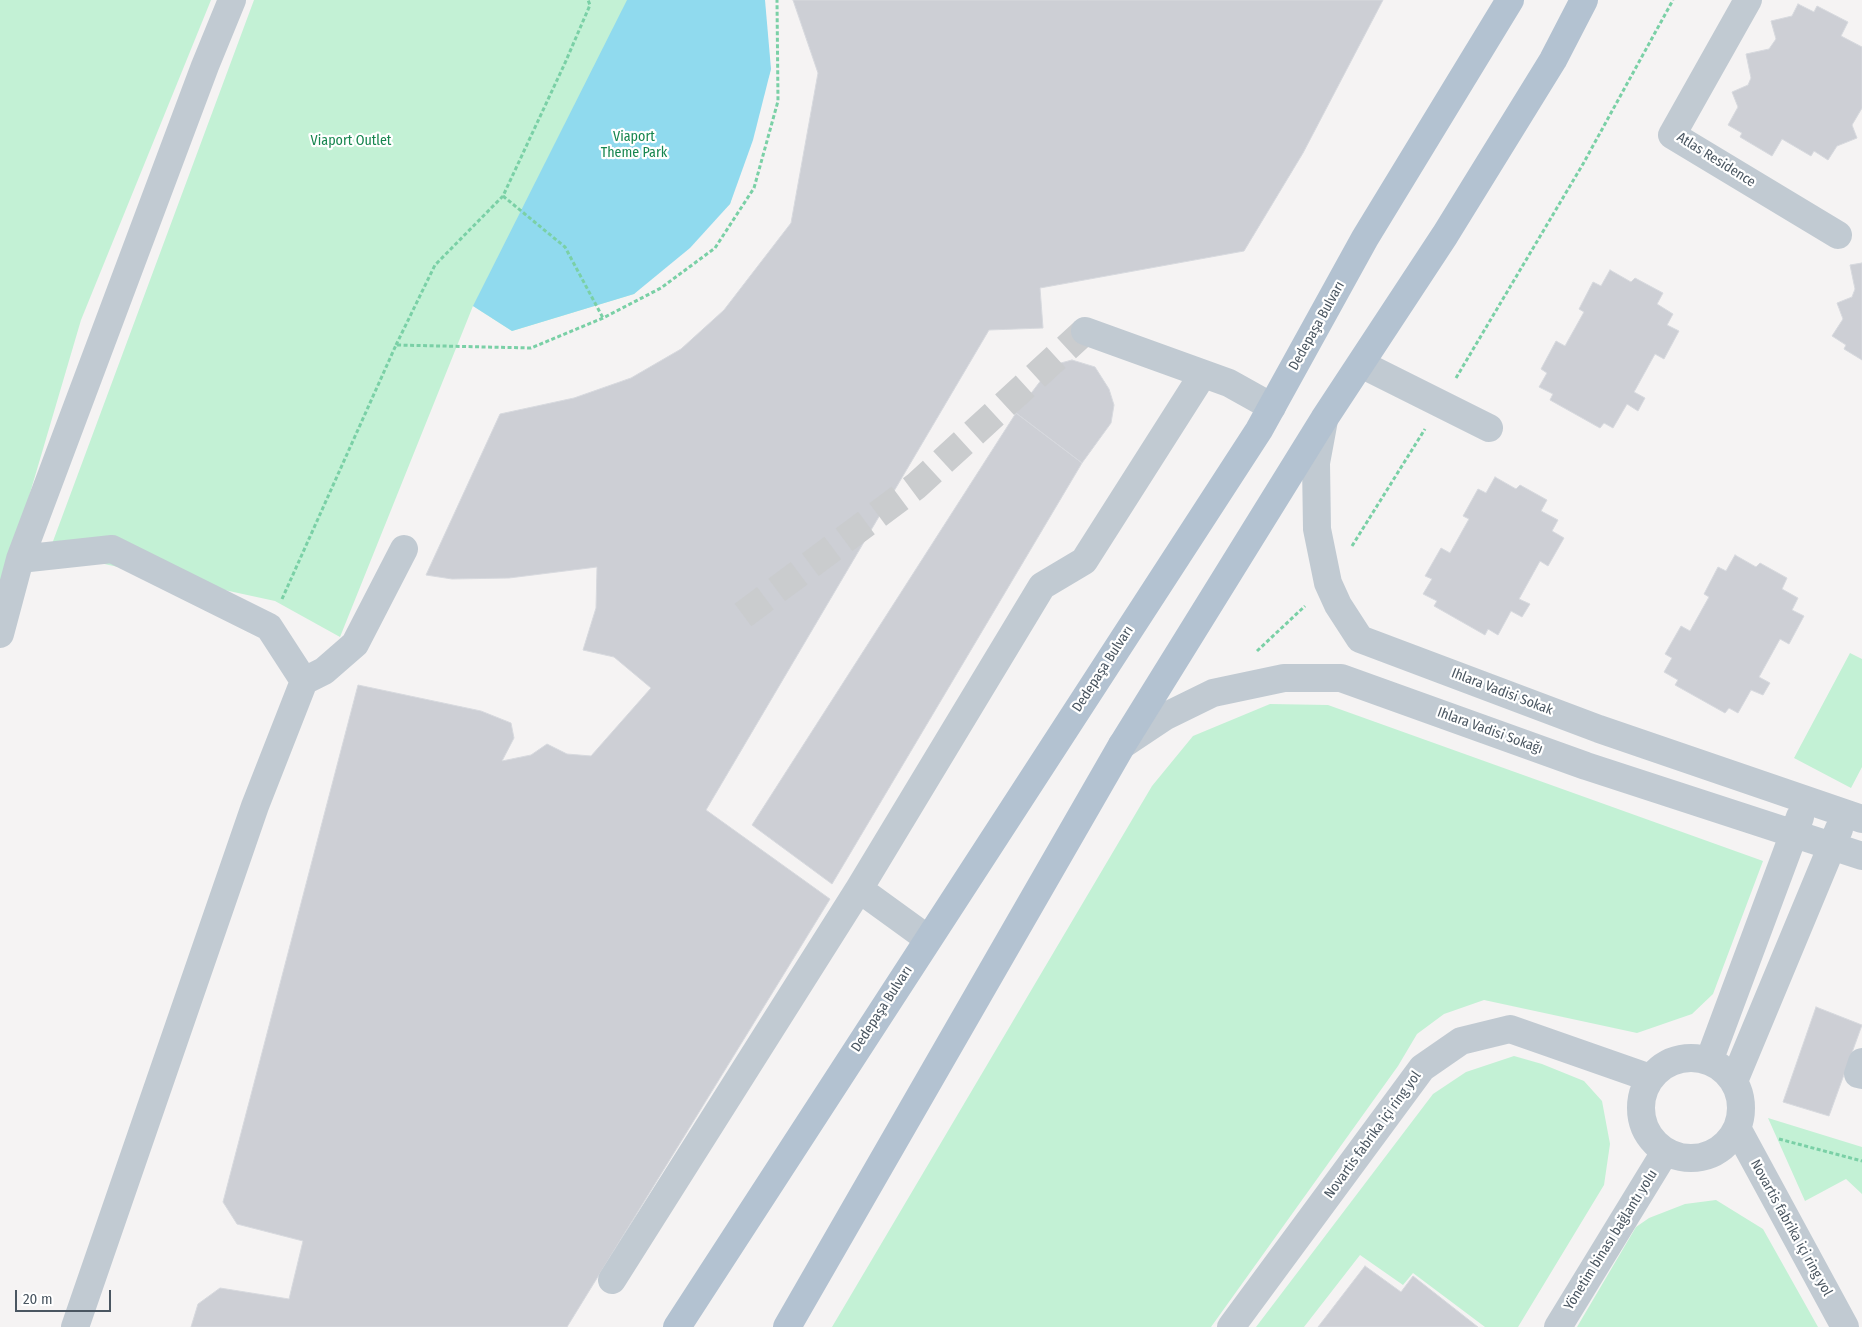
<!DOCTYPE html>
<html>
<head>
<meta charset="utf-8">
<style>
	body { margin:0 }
	#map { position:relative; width:1862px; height:1327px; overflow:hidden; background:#f5f3f3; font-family:"Fira Sans Condensed",sans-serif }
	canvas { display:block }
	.scale { position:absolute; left:15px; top:1290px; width:96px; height:22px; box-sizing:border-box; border:2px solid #4a5661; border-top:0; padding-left:6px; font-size:15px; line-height:18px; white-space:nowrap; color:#4a5661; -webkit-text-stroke:4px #fff; paint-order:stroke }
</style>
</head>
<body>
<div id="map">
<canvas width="1862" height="1327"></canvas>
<div class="scale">20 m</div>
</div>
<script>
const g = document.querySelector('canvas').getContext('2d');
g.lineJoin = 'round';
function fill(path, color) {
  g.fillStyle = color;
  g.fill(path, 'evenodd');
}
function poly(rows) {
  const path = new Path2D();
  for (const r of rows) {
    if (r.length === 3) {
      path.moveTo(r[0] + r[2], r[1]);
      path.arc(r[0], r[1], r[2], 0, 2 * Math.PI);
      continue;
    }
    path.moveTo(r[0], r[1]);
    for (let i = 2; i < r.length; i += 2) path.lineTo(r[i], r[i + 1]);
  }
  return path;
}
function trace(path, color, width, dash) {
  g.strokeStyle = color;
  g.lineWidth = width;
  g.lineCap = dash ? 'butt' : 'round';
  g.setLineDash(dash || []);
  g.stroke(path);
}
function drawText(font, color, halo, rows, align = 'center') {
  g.font = font + ' "Fira Sans Condensed",sans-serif';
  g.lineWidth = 4.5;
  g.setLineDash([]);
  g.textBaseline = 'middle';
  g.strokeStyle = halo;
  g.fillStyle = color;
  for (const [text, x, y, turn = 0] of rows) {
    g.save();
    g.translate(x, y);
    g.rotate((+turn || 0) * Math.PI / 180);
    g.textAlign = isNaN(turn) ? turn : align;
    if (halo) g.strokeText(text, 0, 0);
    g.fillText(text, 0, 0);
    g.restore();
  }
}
fill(poly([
	[0,0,211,0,81,320,0,595],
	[254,0,755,0,771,69,730,204,634,294,512,331,473,306,340,637,275,601,49,552],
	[1850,653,1862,659,1862,767,1851,788,1794,758],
	[1270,704,1328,705,1763,861,1713,994,1692,1014,1637,1033,1484,1000,1444,1014,1417,1034,1398,1066,1211,1327,832,1327,1152,786,1193,736],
	[1514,1056,1542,1064,1584,1081,1602,1101,1610,1144,1604,1185,1518,1327,1485,1327,1413,1273,1403,1285,1360,1255,1304,1327,1256,1327,1433,1094,1466,1072],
	[1768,1118,1862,1147,1862,1194,1846,1179,1805,1201],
	[1716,1200,1763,1229,1818,1327,1577,1327,1636,1227,1649,1218,1685,1204]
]), '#c3f1d5');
fill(poly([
	[627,0,765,0,771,69,753,140,730,204,690,248,634,294,512,331,473,306]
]), '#90daee');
const building = poly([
	[793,0,1383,0,1303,153,1244,251,1040,288,1043,328,989,330,706,810,830,899,567,1327,191,1327,198,1304,220,1288,289,1299,303,1241,237,1224,223,1202,358,685,481,711,511,723,514,738,502,761,531,755,547,744,567,754,591,756,651,688,614,657,583,650,596,608,597,567,509,578,452,579,426,575,500,414,574,398,631,378,681,349,724,310,791,223,818,73,793,0],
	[1798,4,1814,12,1817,6,1848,22,1841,36,1862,47,1862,108,1852,125,1857,138,1837,146,1828,160,1814,151,1811,156,1782,139,1772,156,1740,137,1742,133,1728,125,1738,107,1732,92,1748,85,1751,78,1746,54,1769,49,1776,39,1771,21,1792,16,1798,4],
	[1862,263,1862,360,1844,349,1846,345,1832,336,1843,319,1837,303,1852,297,1855,289,1850,265,1862,263],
	[1610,270,1631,282,1635,278,1663,293,1657,304,1673,314,1667,325,1679,331,1664,359,1655,354,1634,392,1645,398,1638,411,1627,404,1613,428,1604,423,1600,428,1550,400,1553,394,1539,387,1547,373,1541,369,1556,341,1565,346,1584,312,1579,309,1593,282,1601,286,1610,270],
	[1072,360,1095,367,1109,389,1114,405,1111,423,1082,463,1016,413,1045,375,1057,364,1072,360],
	[1016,413,1082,463,832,884,752,825,1016,413],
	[1495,477,1516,489,1520,485,1547,500,1541,511,1558,520,1552,531,1564,538,1548,566,1540,561,1519,599,1530,604,1522,617,1511,611,1498,635,1488,629,1485,635,1434,606,1437,601,1423,594,1432,579,1425,576,1441,548,1450,553,1469,519,1463,516,1478,489,1486,493,1495,477],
	[1735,555,1756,567,1760,563,1787,578,1782,589,1798,598,1792,610,1804,616,1789,644,1780,639,1759,677,1770,683,1763,695,1751,690,1738,713,1729,708,1725,713,1675,685,1678,680,1664,672,1672,658,1665,654,1681,626,1690,631,1709,597,1704,594,1718,567,1726,571,1735,555],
	[1816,1007,1862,1025,1829,1116,1783,1102,1816,1007],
	[1365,1266,1401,1292,1413,1276,1478,1327,1318,1327,1365,1266]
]);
fill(building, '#cdcfd5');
trace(building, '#d7d9de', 1);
trace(poly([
	[743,615,916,486,1085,331]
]), '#caccce', 28, [28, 14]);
trace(poly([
	[503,196,565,247,603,318],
	[396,345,435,265,503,196,565,63,590,5,588,0],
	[1456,378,1583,164,1673,0],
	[1352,546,1425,429],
	[282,599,396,345,531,348,603,318,661,288,715,248,754,188,778,101,777,0],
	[1257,651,1305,606],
	[1779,1139,1862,1161]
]), '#7ad0a6', 3, [4, 2.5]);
trace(poly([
	[1748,0,1672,135,1838,235],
	[1085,331,1229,383,1272,407],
	[1361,364,1489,428],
	[1324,420,1316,463,1317,529,1328,583,1338,605,1360,639,1599,729,1862,819],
	[20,559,112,549,269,627,304,681,255,806,75,1327],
	[0,634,20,559,205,66,232,0],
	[304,681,324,671,355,644,404,549],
	[1122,745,1164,717,1213,693,1284,678,1341,678,1586,766,1862,856],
	[928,939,859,889,1042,586,1084,561,1203,374],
	[1691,1108,50],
	[1709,1061,1800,817],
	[1862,1062,1858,1074,1862,1075],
	[1734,1081,1839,829],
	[1737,1128,1845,1327],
	[612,1280,859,889],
	[1231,1327,1422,1068,1461,1041,1510,1029,1650,1078],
	[1558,1327,1665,1152]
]), '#c1cad2', 28);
trace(poly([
	[677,1327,1259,430,1365,238,1510,0],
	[787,1327,1122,745,1324,419,1445,235,1553,60,1584,0]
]), '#b3c2d1', 28);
drawText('14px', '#17864f', '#fff', [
	["Viaport",634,137],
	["Theme Park",634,153],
	["Viaport Outlet",351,141]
]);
drawText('14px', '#4a5661', '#fff', [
	["Atlas Residence",1716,160,32],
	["Dedepaşa Bulvarı",1317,326,-61],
	["Dedepaşa Bulvarı",1103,669,-57],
	["Ihlara Vadisi Sokak",1502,692,21],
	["Ihlara Vadisi Sokağı",1490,731,20],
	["Dedepaşa Bulvarı",882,1009,-57],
	["Novartis fabrika içi ring yol",1373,1135,-54],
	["Novartis fabrika içi ring yol",1791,1228,61],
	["Yönetim binası bağlantı yolu",1611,1240,-58]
]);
</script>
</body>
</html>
